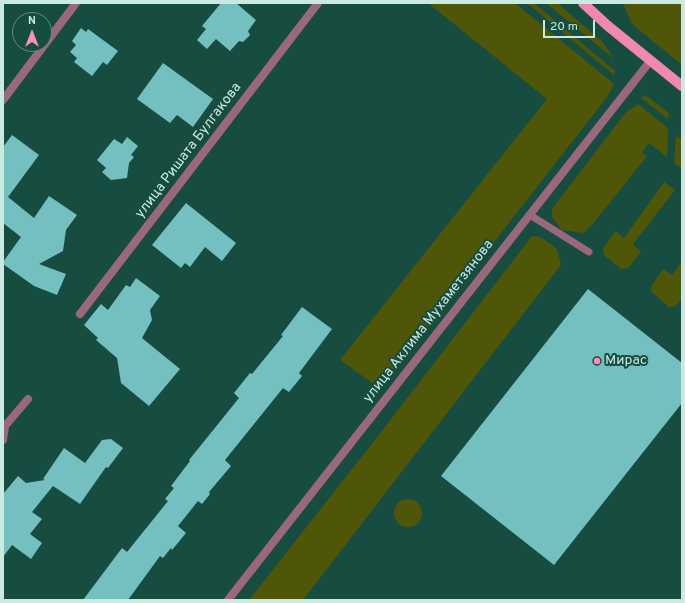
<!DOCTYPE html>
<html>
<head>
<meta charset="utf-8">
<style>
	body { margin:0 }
	#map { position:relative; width:685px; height:603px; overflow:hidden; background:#174d41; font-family:Overpass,sans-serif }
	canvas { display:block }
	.frame { position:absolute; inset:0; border:4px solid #c8eae0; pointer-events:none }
	.north { position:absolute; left:12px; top:12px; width:40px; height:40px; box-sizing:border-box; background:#174d41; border:1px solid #5e8c81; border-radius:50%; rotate:0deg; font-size:11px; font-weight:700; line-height:16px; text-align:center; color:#c8eae0 }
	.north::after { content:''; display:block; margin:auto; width:14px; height:18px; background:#fe8ebb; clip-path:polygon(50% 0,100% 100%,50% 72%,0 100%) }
	.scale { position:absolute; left:543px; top:20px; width:52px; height:18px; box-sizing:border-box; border:2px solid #c8eae0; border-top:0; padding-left:5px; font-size:12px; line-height:14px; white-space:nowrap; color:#c8eae0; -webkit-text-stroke:3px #174d41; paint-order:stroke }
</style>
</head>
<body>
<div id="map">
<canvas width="685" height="603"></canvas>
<div class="frame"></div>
<div class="north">N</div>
<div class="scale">20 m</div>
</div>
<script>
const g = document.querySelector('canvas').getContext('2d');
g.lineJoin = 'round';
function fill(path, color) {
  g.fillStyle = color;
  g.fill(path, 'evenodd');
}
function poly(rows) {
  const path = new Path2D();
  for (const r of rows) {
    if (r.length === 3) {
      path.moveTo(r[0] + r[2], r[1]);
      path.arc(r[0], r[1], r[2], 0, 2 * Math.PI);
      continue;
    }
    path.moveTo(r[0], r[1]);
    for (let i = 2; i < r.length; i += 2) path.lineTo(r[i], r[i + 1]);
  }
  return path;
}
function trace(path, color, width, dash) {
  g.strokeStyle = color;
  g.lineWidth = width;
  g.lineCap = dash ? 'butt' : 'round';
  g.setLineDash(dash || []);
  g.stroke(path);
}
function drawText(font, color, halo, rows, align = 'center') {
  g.font = font + ' Overpass,sans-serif';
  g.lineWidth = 4;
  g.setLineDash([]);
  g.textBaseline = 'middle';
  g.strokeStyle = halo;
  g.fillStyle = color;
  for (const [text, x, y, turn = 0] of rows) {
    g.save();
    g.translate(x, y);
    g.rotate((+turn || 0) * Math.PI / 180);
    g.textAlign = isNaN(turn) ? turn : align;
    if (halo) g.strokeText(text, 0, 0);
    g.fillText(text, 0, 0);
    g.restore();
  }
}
fill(poly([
	[428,3,515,3,614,84,607,97,382,386,374,384,340,360,547,99],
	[527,3,534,3,615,71,614,75],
	[546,3,557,3,602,41,614,59],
	[623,3,682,3,682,65,632,24],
	[645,95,669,113,668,119,641,98],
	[638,104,668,128,667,157,649,143,642,152,647,156,592,225,583,233,562,230,552,217,552,209,626,112],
	[676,135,682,140,682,169,674,163],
	[664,182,675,190,633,244,641,252,628,268,621,269,605,256,603,252,604,247,615,231,624,238],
	[532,236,541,237,557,249,561,265,303,600,249,600,371,445],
	[682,261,682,298,676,306,669,307,653,293,651,290,652,285,663,269,672,275],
	[408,513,14]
]), '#4f5607');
fill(poly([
	[221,3,236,3,256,20,248,31,250,35,243,42,239,41,230,51,216,39,207,49,197,40,206,29,202,26],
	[81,28,86,32,88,29,118,51,107,65,103,62,92,76,74,62,77,58,70,52,76,45,72,41],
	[163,63,213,99,193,127,177,115,170,123,137,99],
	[12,135,39,155,8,197,34,218,49,196,77,215,66,230,63,251,39,264,66,274,57,295,34,286,3,264,3,262,21,237,3,223,3,147],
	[127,137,138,146,131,155,134,157,129,163,127,178,111,180,102,172,106,168,97,160,114,139,122,144],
	[186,203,236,243,222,261,205,247,190,267,185,263,181,268,152,245],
	[136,278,160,296,150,310,152,320,142,338,180,369,149,406,121,383,117,358,96,340,98,338,84,325,101,304,108,310,126,285,130,287],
	[588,289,682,363,682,403,554,565,441,476],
	[302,307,332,329,299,373,302,376,289,392,283,388,225,460,231,466,209,492,210,494,202,504,198,501,178,526,186,533,172,550,171,548,163,558,160,556,128,600,83,600,122,548,127,552,168,501,165,499,174,488,171,486,190,461,189,460,239,398,234,393,250,373,252,374,283,336,281,335],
	[111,439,123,448,108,468,106,467,80,504,53,486,32,512,42,519,30,534,42,543,31,559,12,545,3,557,3,494,18,476,26,483,45,480,43,479,64,448,85,463,102,440]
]), '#74bfbf');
trace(poly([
	[530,215,589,252]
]), '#9b687b', 7);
trace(poly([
	[3,100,76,3],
	[80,314,318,3],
	[3,440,5,426,28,399],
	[228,600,651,60]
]), '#9b687b', 8);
trace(poly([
	[583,3,608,26,682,86]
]), '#f088b1', 10);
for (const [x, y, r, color] of [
	[597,361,4,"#fe8ebb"]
]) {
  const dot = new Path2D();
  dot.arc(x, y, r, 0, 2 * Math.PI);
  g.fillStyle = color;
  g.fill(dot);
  trace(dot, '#174d41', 1.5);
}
drawText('14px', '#c8eae0', '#174d41', [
	["улица Ришата Булгакова",189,151,-53],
	["улица Аклима Мухаметзянова",429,322,-52]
]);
drawText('14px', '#c8eae0', '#174d41', [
	["Мирас",605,361]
], 'left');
</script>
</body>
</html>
